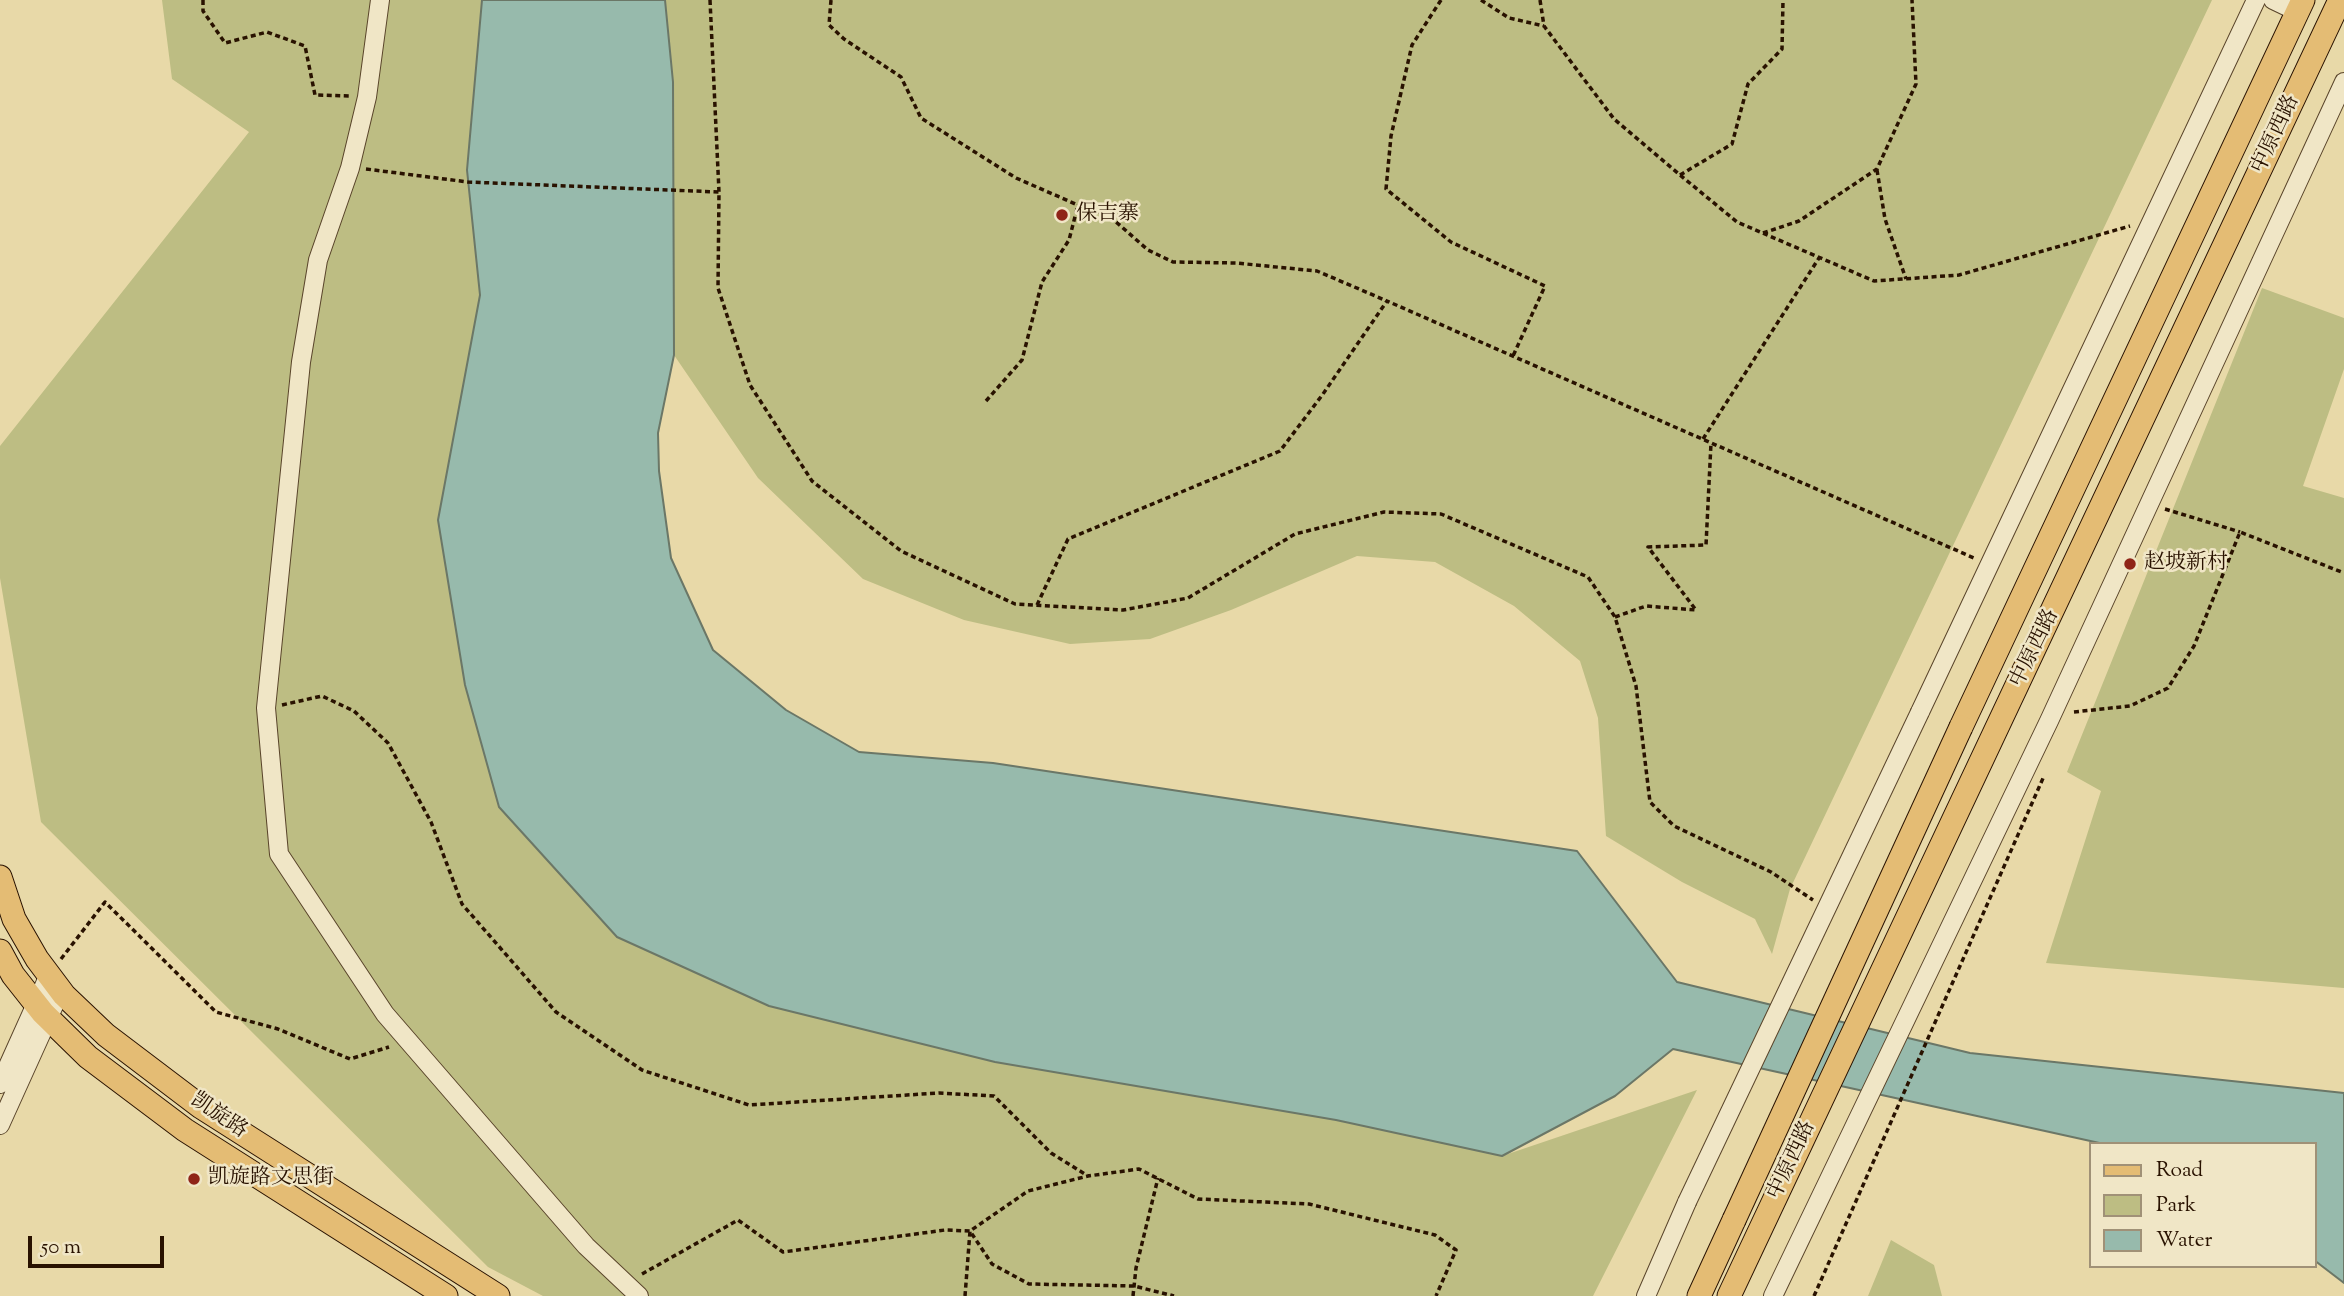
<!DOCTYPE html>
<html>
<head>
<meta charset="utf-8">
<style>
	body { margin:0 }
	#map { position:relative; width:2344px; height:1296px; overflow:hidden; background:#e8d9a8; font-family:"Sorts Mill Goudy",serif }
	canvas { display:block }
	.legend { position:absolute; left:2089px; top:1142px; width:228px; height:126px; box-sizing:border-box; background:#f0e6c6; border:2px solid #a09177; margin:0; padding:9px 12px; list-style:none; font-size:21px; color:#291200 }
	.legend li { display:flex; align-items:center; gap:14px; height:35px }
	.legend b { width:35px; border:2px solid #a09177 }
	.scale { position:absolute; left:28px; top:1236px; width:136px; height:32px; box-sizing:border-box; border:4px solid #291200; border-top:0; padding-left:9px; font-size:21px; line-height:24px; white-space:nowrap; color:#291200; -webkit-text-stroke:5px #f0e6c6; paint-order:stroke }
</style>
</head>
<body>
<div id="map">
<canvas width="2344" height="1296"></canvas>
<ul class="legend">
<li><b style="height:9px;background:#e4bc74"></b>Road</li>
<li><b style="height:19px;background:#bdbd83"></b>Park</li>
<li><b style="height:19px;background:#97baac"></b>Water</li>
</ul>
<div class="scale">50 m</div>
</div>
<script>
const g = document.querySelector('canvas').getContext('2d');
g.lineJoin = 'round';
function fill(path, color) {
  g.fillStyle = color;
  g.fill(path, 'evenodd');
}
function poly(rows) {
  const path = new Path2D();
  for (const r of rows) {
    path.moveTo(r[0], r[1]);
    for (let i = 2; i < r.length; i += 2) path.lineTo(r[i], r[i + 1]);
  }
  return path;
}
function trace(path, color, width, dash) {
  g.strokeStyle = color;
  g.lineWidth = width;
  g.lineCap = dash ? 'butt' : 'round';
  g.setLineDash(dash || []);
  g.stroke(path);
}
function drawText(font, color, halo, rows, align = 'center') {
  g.font = font + ' "Sorts Mill Goudy","Noto Serif SC",serif';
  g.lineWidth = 5;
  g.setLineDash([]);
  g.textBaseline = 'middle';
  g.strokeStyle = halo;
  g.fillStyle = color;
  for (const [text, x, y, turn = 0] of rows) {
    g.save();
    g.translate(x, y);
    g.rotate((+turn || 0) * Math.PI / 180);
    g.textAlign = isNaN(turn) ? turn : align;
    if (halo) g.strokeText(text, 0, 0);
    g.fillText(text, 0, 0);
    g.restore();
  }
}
fill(poly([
	[162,0,482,0,467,170,480,295,438,520,465,685,499,807,769,1006,995,1062,1336,1120,1502,1156,1697,1090,1593,1296,543,1296,488,1267,41,822,0,578,0,446,249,132,172,79],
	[665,0,2212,0,1790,889,1772,954,1755,919,1682,882,1606,836,1598,718,1580,661,1514,606,1435,562,1357,556,1231,610,1150,639,1070,644,964,620,863,579,758,478,674,355,673,82],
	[2262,288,2344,318,2344,369,2303,486,2344,498,2344,988,2046,963,2101,791,2067,772],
	[1891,1240,1934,1265,1942,1296,1868,1296]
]), '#bdbd83');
const water = poly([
	[482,0,665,0,673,82,674,355,658,433,659,471,671,558,713,650,786,710,859,752,993,763,1577,851,1677,982,1970,1053,2344,1093,2344,1283,2314,1260,2314,1144,2104,1144,1673,1049,1615,1096,1502,1156,1336,1120,995,1062,769,1006,617,937,499,807,465,685,438,520,480,295,467,170,482,0]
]);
fill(water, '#97baac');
trace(water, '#6b7767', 2);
const minor = poly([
	[380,0,367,97,350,168,318,260,301,362,266,708,279,854,385,1014,586,1246,639,1296],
	[2273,0,2298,12],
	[1920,712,2256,0],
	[0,1084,49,975],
	[0,1125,61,990],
	[1646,1296,1687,1202],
	[1773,1296,2049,721,2344,82]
]);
const major = poly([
	[1961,727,2303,0],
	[0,877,14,919,37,959,64,995,106,1035,201,1107,498,1296],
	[0,951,13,975,43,1013,88,1057,185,1130,446,1296],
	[1699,1296,1734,1220],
	[1729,1296,2340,0]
]);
trace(minor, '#59442a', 20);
trace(major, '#291200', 25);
trace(poly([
	[203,0,203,11,225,43,267,32,305,46,315,95,351,96],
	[710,0,719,192,718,288,750,385,812,481,901,551,1015,604,1123,610,1188,598,1295,534,1384,512,1441,514,1588,577,1615,617,1636,686,1650,802,1674,826,1771,872,1813,900],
	[831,0,829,25,844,39,901,77,921,118,1016,178,1087,209,1107,214,1148,250,1173,262,1236,263,1317,271,1387,301],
	[1441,0,1412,45,1391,136,1386,189,1451,242,1545,286,1513,356],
	[1481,0,1509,18,1544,26],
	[1540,0,1544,26,1614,119,1680,175,1737,222,1874,281,1959,275,2130,226],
	[366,169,468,182,719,192],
	[1877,170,1885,219,1906,279],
	[1680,175,1732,144,1748,84,1782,49,1783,0],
	[1763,233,1799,221,1877,169,1916,84,1912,0],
	[986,401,1022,360,1042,282,1069,240,1078,205],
	[1703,439,1819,258],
	[2165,509,2240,532],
	[1037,605,1068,539,1280,451,1323,394,1387,301,1974,558],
	[1615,617,1646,606,1696,610,1648,547,1706,545,1711,443],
	[282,705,322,696,354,711,388,743,431,822,462,904,556,1012,642,1070,749,1105,939,1093,994,1096,1051,1153,1088,1176],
	[2074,712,2130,706,2168,688,2194,646,2240,532,2344,573],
	[61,959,105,902,216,1012,278,1029,350,1059,389,1047],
	[642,1274,738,1220,783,1252,945,1230,970,1231,992,1264,1029,1284,1134,1286,1174,1296],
	[965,1296,970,1231,1028,1191,1088,1176,1139,1169,1198,1199,1309,1204,1435,1235,1456,1250,1436,1296],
	[1133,1296,1136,1268,1158,1178],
	[1814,1296,2044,776]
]), '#291200', 3.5, [5, 3.5]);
trace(minor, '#f0e6c6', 18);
trace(major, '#e4bc74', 23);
const minorBridge = poly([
	[1687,1202,1920,712]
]);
const majorBridge = poly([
	[1734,1220,1961,727]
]);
trace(minorBridge, '#59442a', 20, []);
trace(majorBridge, '#291200', 25, []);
trace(minorBridge, '#f0e6c6', 18);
trace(majorBridge, '#e4bc74', 23);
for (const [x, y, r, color] of [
	[1062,215,7,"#8f2418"],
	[2130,564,7,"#8f2418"],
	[194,1179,7,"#8f2418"]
]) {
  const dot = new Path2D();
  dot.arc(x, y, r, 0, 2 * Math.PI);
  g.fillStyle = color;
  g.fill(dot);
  trace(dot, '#f0e6c6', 2.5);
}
drawText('21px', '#291200', '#f0e6c6', [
	["中原西路",2277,135,-65],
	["中原西路",2036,649,-64],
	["凯旋路",218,1117,34],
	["中原西路",1793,1161,-65]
]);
drawText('21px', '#291200', '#f0e6c6', [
	["保吉寨",1076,215],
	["赵坡新村",2144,564],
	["凯旋路文思街",208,1179]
], 'left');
</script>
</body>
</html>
